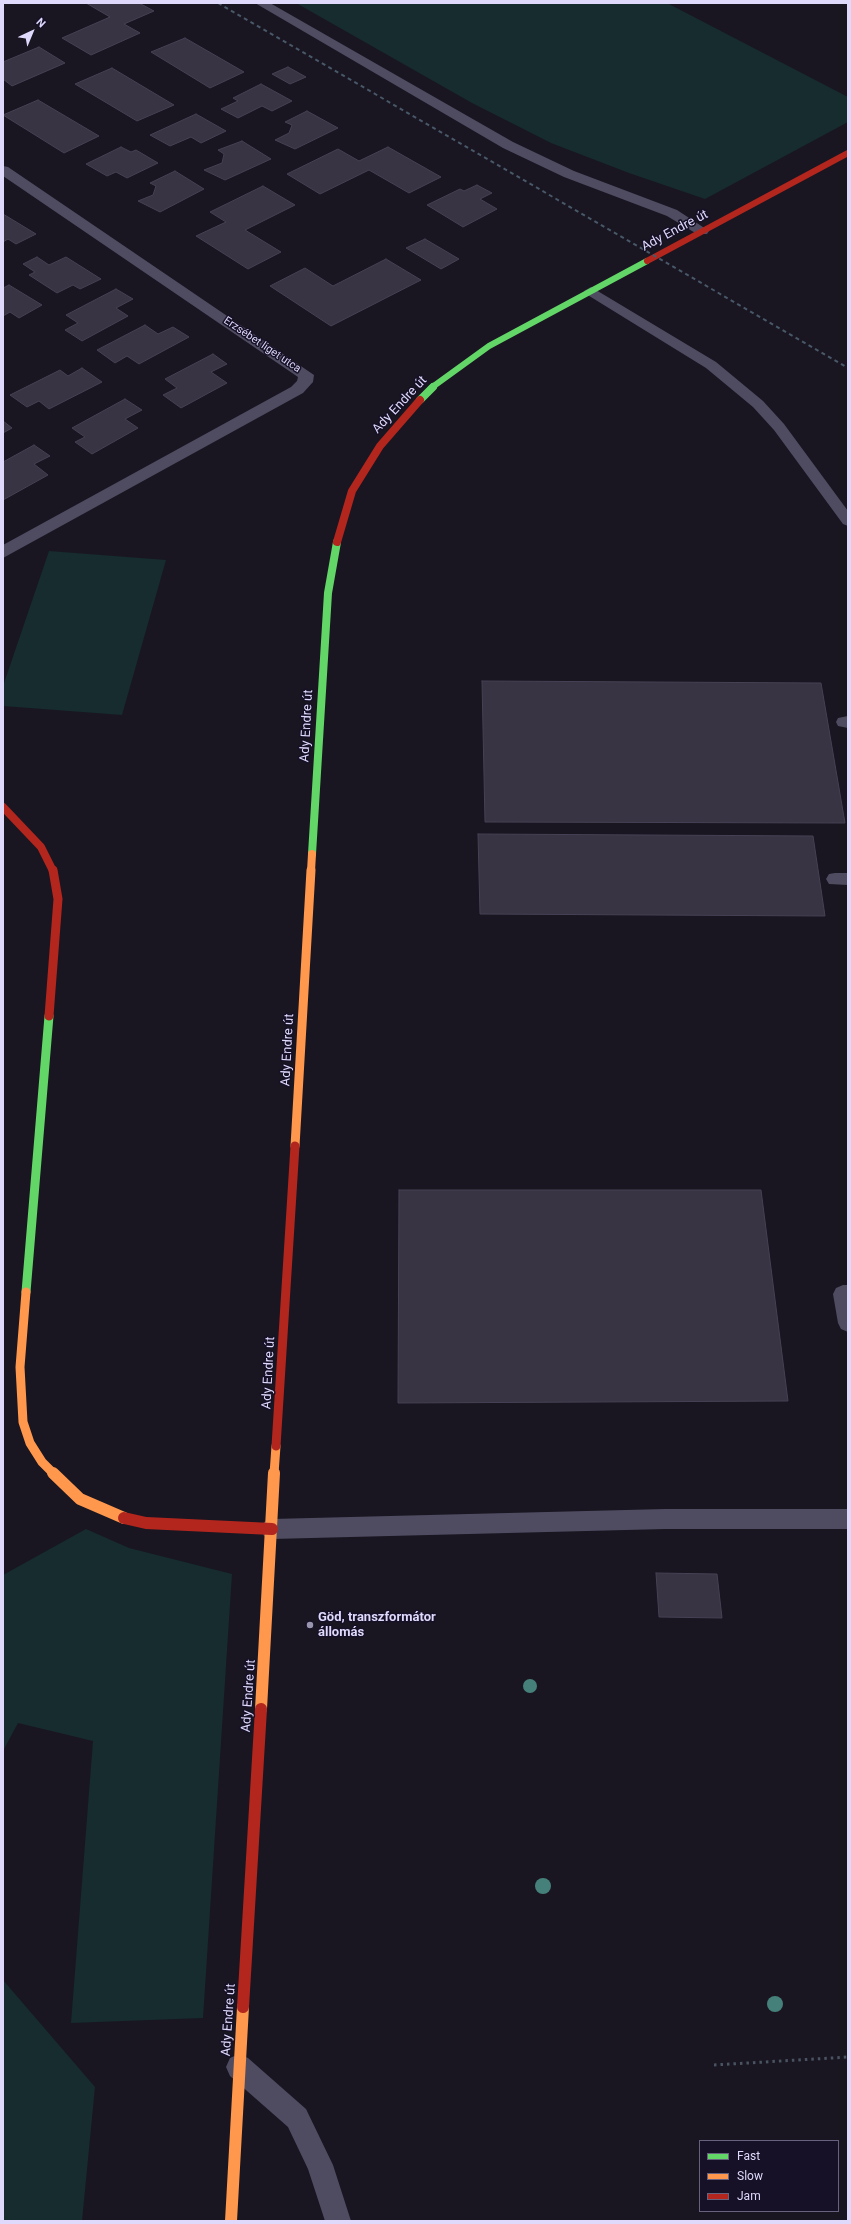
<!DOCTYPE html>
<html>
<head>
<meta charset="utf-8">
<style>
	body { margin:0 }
	#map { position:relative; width:851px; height:2224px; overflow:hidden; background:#191621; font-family:Roboto,sans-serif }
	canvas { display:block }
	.frame { position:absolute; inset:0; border:4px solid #dfd9fc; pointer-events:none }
	.legend { position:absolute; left:699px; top:2140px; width:140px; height:72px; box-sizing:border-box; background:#161126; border:1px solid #66617c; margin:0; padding:5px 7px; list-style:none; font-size:12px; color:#dfd9fc }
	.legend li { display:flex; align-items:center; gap:8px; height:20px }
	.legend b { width:20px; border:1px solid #66617c }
	.north { position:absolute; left:12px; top:12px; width:40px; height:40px; -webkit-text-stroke:3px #161126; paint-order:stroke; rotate:44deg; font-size:11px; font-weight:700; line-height:16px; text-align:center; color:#dfd9fc }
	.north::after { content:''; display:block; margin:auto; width:14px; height:18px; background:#dfd9fc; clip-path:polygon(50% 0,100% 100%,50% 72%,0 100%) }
</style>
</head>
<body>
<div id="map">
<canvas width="851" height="2224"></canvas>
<div class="frame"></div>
<ul class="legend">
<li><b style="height:5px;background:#63d668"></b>Fast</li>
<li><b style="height:5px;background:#ff974d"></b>Slow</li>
<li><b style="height:5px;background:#b3261e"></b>Jam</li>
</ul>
<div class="north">N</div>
</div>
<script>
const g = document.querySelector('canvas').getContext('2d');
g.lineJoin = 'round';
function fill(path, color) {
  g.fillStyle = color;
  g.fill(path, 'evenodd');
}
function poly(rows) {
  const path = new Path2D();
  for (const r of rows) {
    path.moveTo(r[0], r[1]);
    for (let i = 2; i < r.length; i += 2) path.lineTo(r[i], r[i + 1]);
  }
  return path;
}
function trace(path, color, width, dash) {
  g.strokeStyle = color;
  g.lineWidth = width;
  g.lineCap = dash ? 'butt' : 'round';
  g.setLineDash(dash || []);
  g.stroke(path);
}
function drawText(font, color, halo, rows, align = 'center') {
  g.font = font + ' Roboto,sans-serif';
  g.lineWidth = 3;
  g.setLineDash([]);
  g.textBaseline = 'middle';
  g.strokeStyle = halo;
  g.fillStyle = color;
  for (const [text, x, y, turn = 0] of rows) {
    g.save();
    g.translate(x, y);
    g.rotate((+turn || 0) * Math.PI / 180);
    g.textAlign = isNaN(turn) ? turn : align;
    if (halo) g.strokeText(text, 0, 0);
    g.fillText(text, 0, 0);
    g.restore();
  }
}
fill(poly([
	[296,3,667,3,848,97,848,122,705,199,629,173,551,143,472,103],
	[49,551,166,560,122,715,3,706,3,686],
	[86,1529,129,1548,232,1574,203,2018,71,2023,93,1741,18,1723,3,1751,3,1575],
	[3,1980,95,2087,82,2221,3,2221]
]), '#162c2e');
const building = poly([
	[86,3,139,3,154,11,124,24,140,33,91,55,62,38,110,17,86,3],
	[185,38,244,72,210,88,151,52,185,38],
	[39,47,65,63,12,86,3,79,3,62,39,47],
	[288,67,306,77,290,84,272,74,288,67],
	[112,68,174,105,137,121,75,84,112,68],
	[261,84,292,101,272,111,262,106,238,118,221,109,238,101,233,98,261,84],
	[38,100,99,136,64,153,3,115,38,100],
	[307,111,338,128,295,149,275,140,289,133,292,125,285,122,307,111],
	[196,114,226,131,201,143,191,137,170,146,150,135,196,114],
	[242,141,271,159,225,180,204,170,222,163,224,154,218,150,242,141],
	[121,147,131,152,136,150,158,163,127,178,116,172,107,176,86,164,121,147],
	[388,147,441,177,409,193,369,170,320,194,287,174,338,149,359,161,388,147],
	[175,171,204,189,160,212,138,201,153,195,156,186,150,183,175,171],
	[477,185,492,193,480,199,497,209,463,227,427,205,460,189,464,191,477,185],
	[263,186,295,205,245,230,281,252,248,269,196,236,226,222,210,212,263,186],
	[3,214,36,234,16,244,8,239,3,242,3,214],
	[425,239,459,259,441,269,406,248,425,239],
	[37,257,49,265,66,257,101,279,80,289,73,285,57,293,29,275,35,272,23,264,37,257],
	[386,259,421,280,331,326,270,286,305,268,333,286,386,259],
	[9,285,42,305,19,318,10,312,3,316,3,288,9,285],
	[116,289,133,299,116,308,128,316,82,341,65,330,78,323,66,315,116,289],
	[145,325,158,334,173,327,189,337,139,364,127,356,115,363,97,350,145,325],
	[213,354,227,364,211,372,227,383,181,408,163,395,177,388,165,379,213,354],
	[82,368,102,382,49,409,39,401,27,407,10,395,60,370,68,376,82,368],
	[125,399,142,410,125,419,138,428,92,454,75,442,85,437,72,428,125,399],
	[3,421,12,428,3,433,3,421],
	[34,445,50,456,34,464,48,475,3,500,3,462,34,445],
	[482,681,821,683,845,823,485,822,482,681],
	[478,834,813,836,825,916,480,914,478,834],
	[399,1190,761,1190,788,1401,398,1403,399,1190],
	[656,1573,717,1574,722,1618,659,1617,656,1573]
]);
fill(building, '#383443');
trace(building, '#464154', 1);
trace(poly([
	[714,2065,848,2057]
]), '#495361', 3, [2.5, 4]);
fill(poly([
	[591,287,716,362,763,401,784,424,848,511,848,526,843,524,774,430,753,407,706,368,586,294,584,291,591,287],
	[848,716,848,728,838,726,836,722,838,718,848,716],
	[835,873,848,873,848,885,829,884,826,879,829,874,835,873],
	[843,1285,848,1285,848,1332,841,1329,838,1323,833,1294,836,1288,843,1285],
	[665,1509,848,1509,848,1529,665,1529,272,1539,264,1536,261,1529,264,1522,272,1519,665,1509],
	[239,2054,248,2058,306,2109,333,2165,351,2221,325,2221,308,2169,288,2127,230,2076,226,2067,230,2058,239,2054]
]), '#4f4c62');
fill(poly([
	[255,3,270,3,513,142,574,171,677,210,709,231,707,234,697,234,667,216,564,177,503,148,255,3],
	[3,166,8,167,314,375,313,382,303,393,3,558,3,545,291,387,297,381,298,377,3,176,3,166]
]), '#4f4c62');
trace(poly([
	[431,388,489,346,647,261]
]), '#63d668', 6);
trace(poly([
	[420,400,433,387],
	[312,854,328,593,337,542]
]), '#63d668', 8);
trace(poly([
	[26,1292,49,1016]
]), '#63d668', 9);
trace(poly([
	[311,871,312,854]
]), '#ff974d', 8);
trace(poly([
	[295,1146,311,870],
	[26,1292,20,1367,23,1422,30,1443,42,1462,54,1474],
	[274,1474,276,1446]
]), '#ff974d', 9);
trace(poly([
	[53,1473,80,1499,124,1518],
	[261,1709,274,1473],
	[231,2221,243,2007]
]), '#ff974d', 12);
trace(poly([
	[647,261,848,153]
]), '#b3261e', 6);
trace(poly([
	[337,542,352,491,380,446,420,400],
	[3,807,41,847,53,871]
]), '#b3261e', 8);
trace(poly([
	[49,1016,58,899,53,870],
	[276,1446,295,1146]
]), '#b3261e', 9);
trace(poly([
	[124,1518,146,1523,272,1529],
	[243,2007,261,1709]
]), '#b3261e', 12);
trace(poly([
	[218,3,848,368]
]), '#485869', 2, [4, 3.5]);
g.fillStyle = '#45817a';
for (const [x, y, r] of [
	[530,1686,7],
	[543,1886,8],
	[775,2004,8]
]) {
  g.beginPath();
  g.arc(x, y, r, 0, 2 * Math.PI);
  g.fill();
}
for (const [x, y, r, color] of [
	[310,1625,4,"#9a95af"]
]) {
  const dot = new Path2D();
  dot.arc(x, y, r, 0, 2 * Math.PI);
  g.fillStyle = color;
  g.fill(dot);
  trace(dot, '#161126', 1.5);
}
drawText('11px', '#dfd9fc', '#161126', [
	["Erzsébet liget utca",262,345,34]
]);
drawText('13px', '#dfd9fc', '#161126', [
	["Ady Endre út",675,231,-28],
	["Ady Endre út",400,405,-47],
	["Ady Endre út",307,726,-87],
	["Ady Endre út",288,1050,-87],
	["Ady Endre út",269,1373,-87],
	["Ady Endre út",249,1696,-86],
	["Ady Endre út",229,2020,-86]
]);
drawText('bold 13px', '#dfd9fc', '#161126', [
	["Göd, transzformátor",318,1618],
	["állomás",318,1633]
], 'left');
</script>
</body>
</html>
